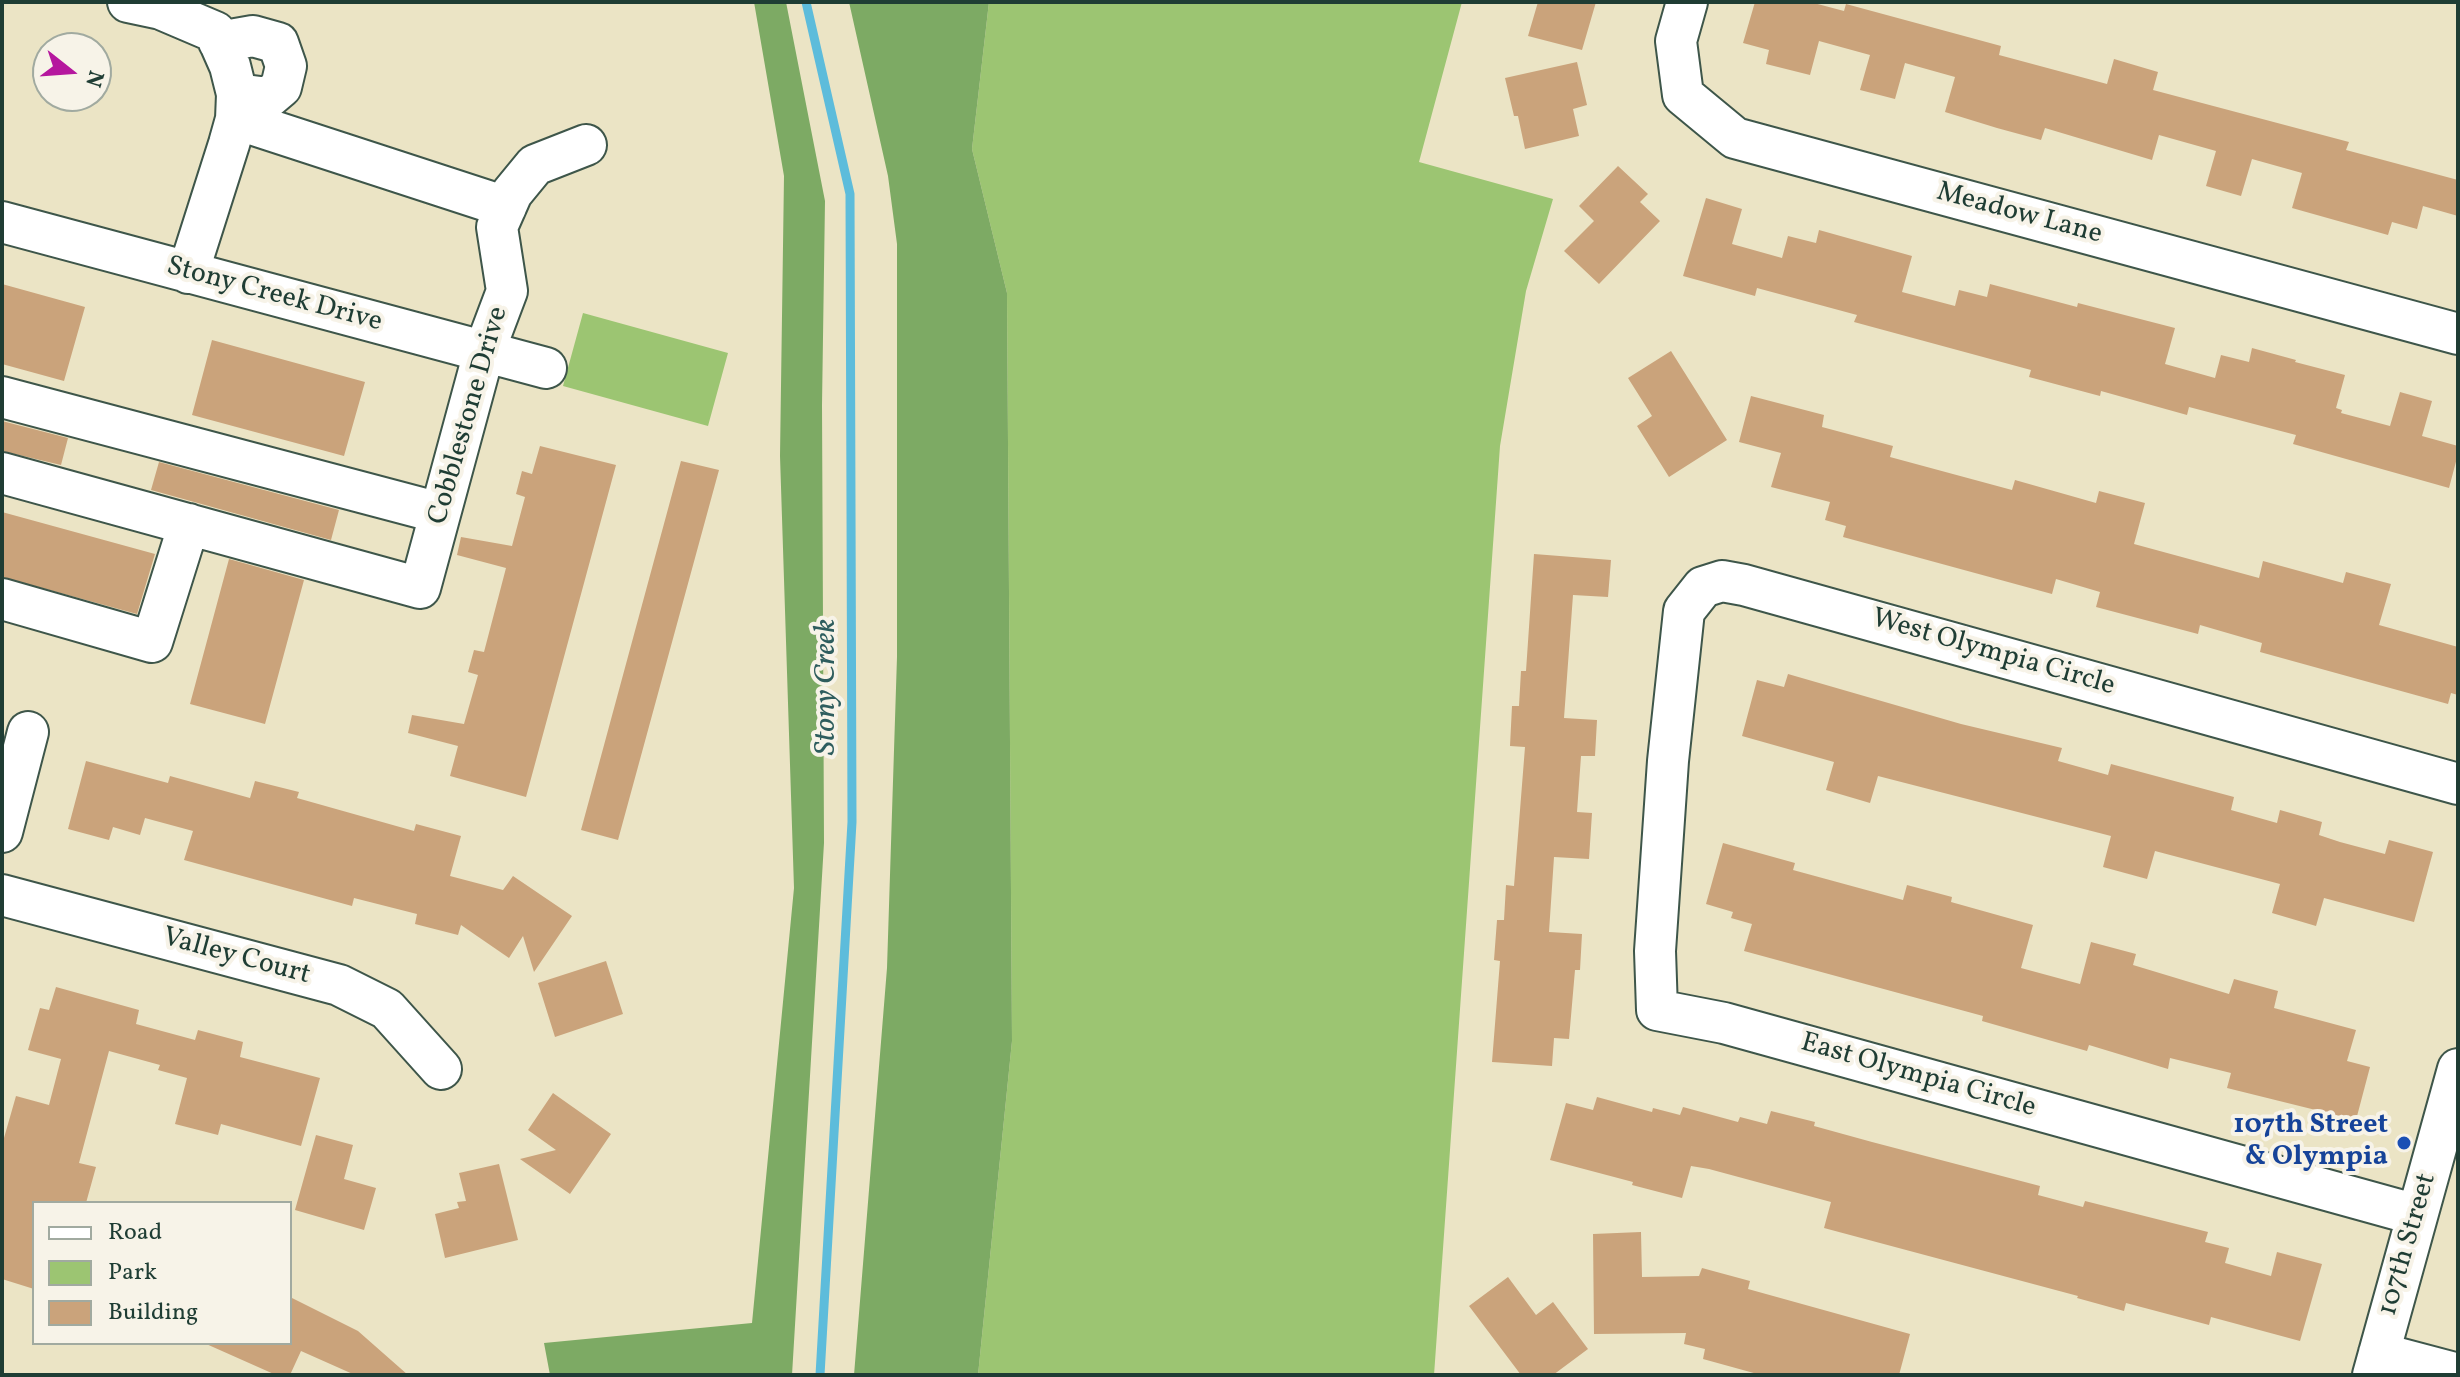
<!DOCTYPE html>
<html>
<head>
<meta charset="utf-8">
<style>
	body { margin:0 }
	#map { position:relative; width:2460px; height:1377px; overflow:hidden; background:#ebe4c5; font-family:Vollkorn,serif }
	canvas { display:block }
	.frame { position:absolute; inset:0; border:4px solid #1f3d34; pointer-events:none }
	.legend { position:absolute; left:32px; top:1201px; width:260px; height:144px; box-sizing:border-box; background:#f7f3e8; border:2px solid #a1aaa0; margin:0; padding:10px 14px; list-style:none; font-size:24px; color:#1f3d34 }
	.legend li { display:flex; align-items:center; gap:16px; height:40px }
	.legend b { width:40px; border:2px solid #a1aaa0 }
	.north { position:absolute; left:32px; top:32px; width:80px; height:80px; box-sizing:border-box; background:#f7f3e8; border:2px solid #a1aaa0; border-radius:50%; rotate:107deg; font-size:22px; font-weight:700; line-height:32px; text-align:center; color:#1f3d34 }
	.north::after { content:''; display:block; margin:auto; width:28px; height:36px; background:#b5179e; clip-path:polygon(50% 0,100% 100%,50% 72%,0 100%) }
</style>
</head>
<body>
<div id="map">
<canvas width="2460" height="1377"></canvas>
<div class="frame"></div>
<ul class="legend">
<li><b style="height:10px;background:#fff"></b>Road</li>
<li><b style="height:22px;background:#9cc572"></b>Park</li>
<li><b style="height:22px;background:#caa37b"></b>Building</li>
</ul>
<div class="north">N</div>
</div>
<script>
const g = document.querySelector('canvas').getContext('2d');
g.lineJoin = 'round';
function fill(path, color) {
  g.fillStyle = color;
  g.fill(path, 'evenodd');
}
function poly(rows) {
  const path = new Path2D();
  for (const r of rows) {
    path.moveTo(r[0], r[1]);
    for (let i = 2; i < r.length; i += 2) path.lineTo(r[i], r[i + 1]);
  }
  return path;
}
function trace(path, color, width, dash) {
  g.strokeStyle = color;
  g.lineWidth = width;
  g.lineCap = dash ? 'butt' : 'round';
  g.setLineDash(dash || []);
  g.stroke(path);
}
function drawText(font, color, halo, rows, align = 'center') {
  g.font = font + ' Vollkorn,serif';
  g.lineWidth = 8;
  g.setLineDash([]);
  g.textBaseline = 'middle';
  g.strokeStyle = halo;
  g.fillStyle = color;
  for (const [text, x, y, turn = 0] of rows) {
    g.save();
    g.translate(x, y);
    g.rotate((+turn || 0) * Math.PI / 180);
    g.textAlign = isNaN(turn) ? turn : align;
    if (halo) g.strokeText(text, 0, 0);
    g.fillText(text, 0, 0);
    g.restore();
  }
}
fill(poly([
	[989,2,1462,2,1419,162,1553,199,1526,291,1500,446,1434,1375,978,1375,1012,1041,1007,293,972,149],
	[583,313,728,353,708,426,563,386]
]), '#9cc572');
fill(poly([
	[754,2,786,2,825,201,822,405,824,843,792,1375,550,1375,544,1343,752,1323,794,888,780,456,784,176],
	[849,2,989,2,972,149,1007,293,1012,1041,978,1375,854,1375,887,968,897,657,897,244,888,176]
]), '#7daa64');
trace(poly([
	[806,2,850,194,852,822,820,1375]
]), '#5dbcdb', 9);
fill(poly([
	[1538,2,1596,2,1582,50,1528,36],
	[1755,2,1810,2,1844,11,1846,4,2001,46,1999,55,2107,84,2114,59,2158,72,2153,90,2349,142,2346,150,2458,180,2458,216,2423,206,2417,229,2392,222,2388,235,2292,208,2302,173,2252,159,2241,196,2206,186,2216,151,2159,135,2152,160,2045,128,2041,140,1997,128,1945,112,1955,77,1905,63,1895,99,1860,90,1870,55,1819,41,1810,75,1766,64,1769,50,1743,43],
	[1577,62,1587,105,1573,109,1579,136,1525,149,1518,116,1514,116,1505,78],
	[1618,166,1648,194,1640,202,1660,221,1599,284,1564,251,1594,221,1579,206],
	[1706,198,1742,209,1732,244,1782,258,1788,236,1816,243,1819,230,1912,256,1902,292,1955,306,1959,290,1987,297,1990,284,2077,307,2078,303,2175,328,2165,364,2215,378,2221,355,2249,362,2252,348,2296,360,2295,362,2345,375,2336,408,2342,410,2341,413,2390,426,2400,392,2432,401,2422,436,2458,446,2458,454,2449,488,2293,444,2296,435,2189,407,2187,415,2101,391,2100,396,2029,377,2031,370,1854,322,1857,315,1757,288,1755,296,1683,276],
	[2,284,85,307,64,381,2,364],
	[212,340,365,382,344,456,192,415],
	[1671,351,1727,440,1669,477,1637,426,1652,416,1628,378],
	[1751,396,1824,415,1822,427,1893,446,1890,457,2012,490,2015,480,2096,503,2099,491,2145,503,2134,544,2259,578,2263,561,2343,583,2346,572,2391,584,2379,625,2458,647,2458,695,2451,693,2448,704,2260,652,2262,643,2200,625,2198,634,2096,607,2100,592,2056,579,2052,594,1843,537,1846,526,1825,520,1830,502,1771,487,1781,453,1739,442],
	[2,421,68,438,61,465,2,451],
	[540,446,616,465,526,797,450,776,458,746,408,733,412,715,464,724,478,675,468,672,474,650,484,652,506,568,457,555,461,537,512,546,525,497,516,494,522,471,532,474],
	[681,461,719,470,618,840,581,830],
	[159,462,339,510,331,540,151,490],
	[2,512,155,554,137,614,2,577],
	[1534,554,1611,560,1608,597,1573,595,1564,718,1597,720,1595,756,1581,756,1577,812,1592,813,1589,859,1554,857,1549,932,1582,934,1580,970,1575,970,1569,1039,1554,1038,1552,1066,1492,1062,1500,961,1494,960,1497,920,1504,920,1506,885,1514,886,1525,747,1510,746,1512,706,1519,706,1521,671,1526,671],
	[229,559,304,580,265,724,190,704],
	[1788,674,1961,724,2062,748,2058,761,2108,775,2111,764,2234,797,2231,810,2277,823,2280,810,2322,822,2319,835,2340,842,2385,854,2389,840,2433,852,2414,922,2324,898,2316,926,2272,913,2280,884,2155,851,2147,879,2103,867,2111,836,1878,776,1870,803,1826,790,1834,762,1742,736,1757,680,1784,687],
	[86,761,168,783,170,776,250,798,255,781,299,792,297,798,414,831,416,824,461,836,450,876,503,890,513,876,572,916,534,972,523,936,509,958,461,925,458,935,415,924,417,914,354,898,352,906,184,860,193,831,145,818,140,835,113,827,109,840,68,829],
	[1723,843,1795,863,1793,870,1903,900,1907,885,1952,897,1951,902,2033,925,2021,968,2080,984,2091,942,2136,954,2133,965,2229,994,2234,979,2278,991,2274,1008,2356,1030,2347,1061,2370,1067,2356,1120,2227,1088,2231,1073,2170,1058,2168,1069,2089,1045,2087,1051,1982,1021,1983,1016,1744,951,1752,924,1731,918,1733,912,1706,904],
	[606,961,623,1014,555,1037,538,983],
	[56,987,139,1010,136,1024,195,1040,198,1030,243,1042,240,1057,320,1078,301,1146,221,1124,218,1135,175,1124,187,1078,158,1070,160,1065,109,1051,79,1163,96,1167,86,1203,34,1203,34,1289,2,1279,2,1145,16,1096,49,1105,61,1059,28,1050,40,1008,49,1010],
	[553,1093,611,1134,570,1194,520,1159,556,1150,528,1130],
	[1597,1097,1652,1112,1653,1108,1680,1115,1683,1107,1738,1122,1740,1117,1767,1124,1771,1111,1815,1122,1814,1126,1872,1142,2040,1186,2038,1195,2083,1207,2085,1201,2208,1232,2205,1242,2229,1248,2225,1263,2271,1276,2277,1252,2322,1264,2300,1341,2211,1317,2209,1325,2126,1303,2124,1311,2077,1298,2078,1296,1824,1228,1831,1202,1709,1169,1691,1166,1682,1198,1632,1185,1633,1182,1550,1160,1566,1103,1593,1110],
	[316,1135,353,1145,344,1179,376,1188,364,1230,295,1210],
	[499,1164,518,1240,445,1258,435,1214,459,1208,457,1202,466,1201,459,1173],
	[1641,1232,1642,1277,1699,1276,1702,1268,1750,1281,1748,1289,1910,1334,1899,1375,1761,1375,1703,1359,1705,1349,1684,1344,1686,1333,1594,1334,1593,1234],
	[1508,1277,1536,1315,1553,1302,1588,1349,1553,1375,1521,1375,1469,1306],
	[290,1297,358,1331,408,1375,355,1375,301,1351,290,1375,276,1375,204,1343,290,1343]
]), '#caa37b');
const minor = poly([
	[128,2,161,9,215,32,230,66,237,94,236,119,229,144,188,273],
	[1687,2,1676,41,1683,95,1735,138,2458,334],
	[219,42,253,36,278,43,286,66,281,87,268,98,237,94],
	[236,119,506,207],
	[2,222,546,368],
	[2,397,440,513],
	[2,473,420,588,484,352,507,291,497,227,512,193,535,165,586,145],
	[2,599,152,642,189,524],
	[2,832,28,732],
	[2,895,339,985,387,1009,441,1069],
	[2417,1215,1724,1023,1657,1010,1655,951,1668,761,1684,611,1703,587,1722,581,1744,585,2458,784],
	[2379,1353,2458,1374],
	[2373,1375,2458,1069]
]);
trace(minor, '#3e564a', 44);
trace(minor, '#fff', 40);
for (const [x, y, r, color] of [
	[2404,1143,8,"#1a4fb4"]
]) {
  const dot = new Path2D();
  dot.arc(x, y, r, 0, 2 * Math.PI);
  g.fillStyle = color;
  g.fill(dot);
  trace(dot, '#f7f3e8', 3);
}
drawText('28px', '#1f3d34', '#f7f3e8', [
	["Meadow Lane",2019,215,15],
	["Stony Creek Drive",274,296,15],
	["Cobblestone Drive",470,416,-74],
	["West Olympia Circle",1993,654,16],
	["Valley Court",236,958,15],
	["East Olympia Circle",1918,1077,16],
	["107th Street",2409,1245,-74]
]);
drawText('bold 28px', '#164399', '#f7f3e8', [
	["107th Street",2388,1127],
	["& Olympia",2388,1159]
], 'right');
drawText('italic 30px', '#2e5d5e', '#f7f3e8', [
	["Stony Creek",828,687,-90]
]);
</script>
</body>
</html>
